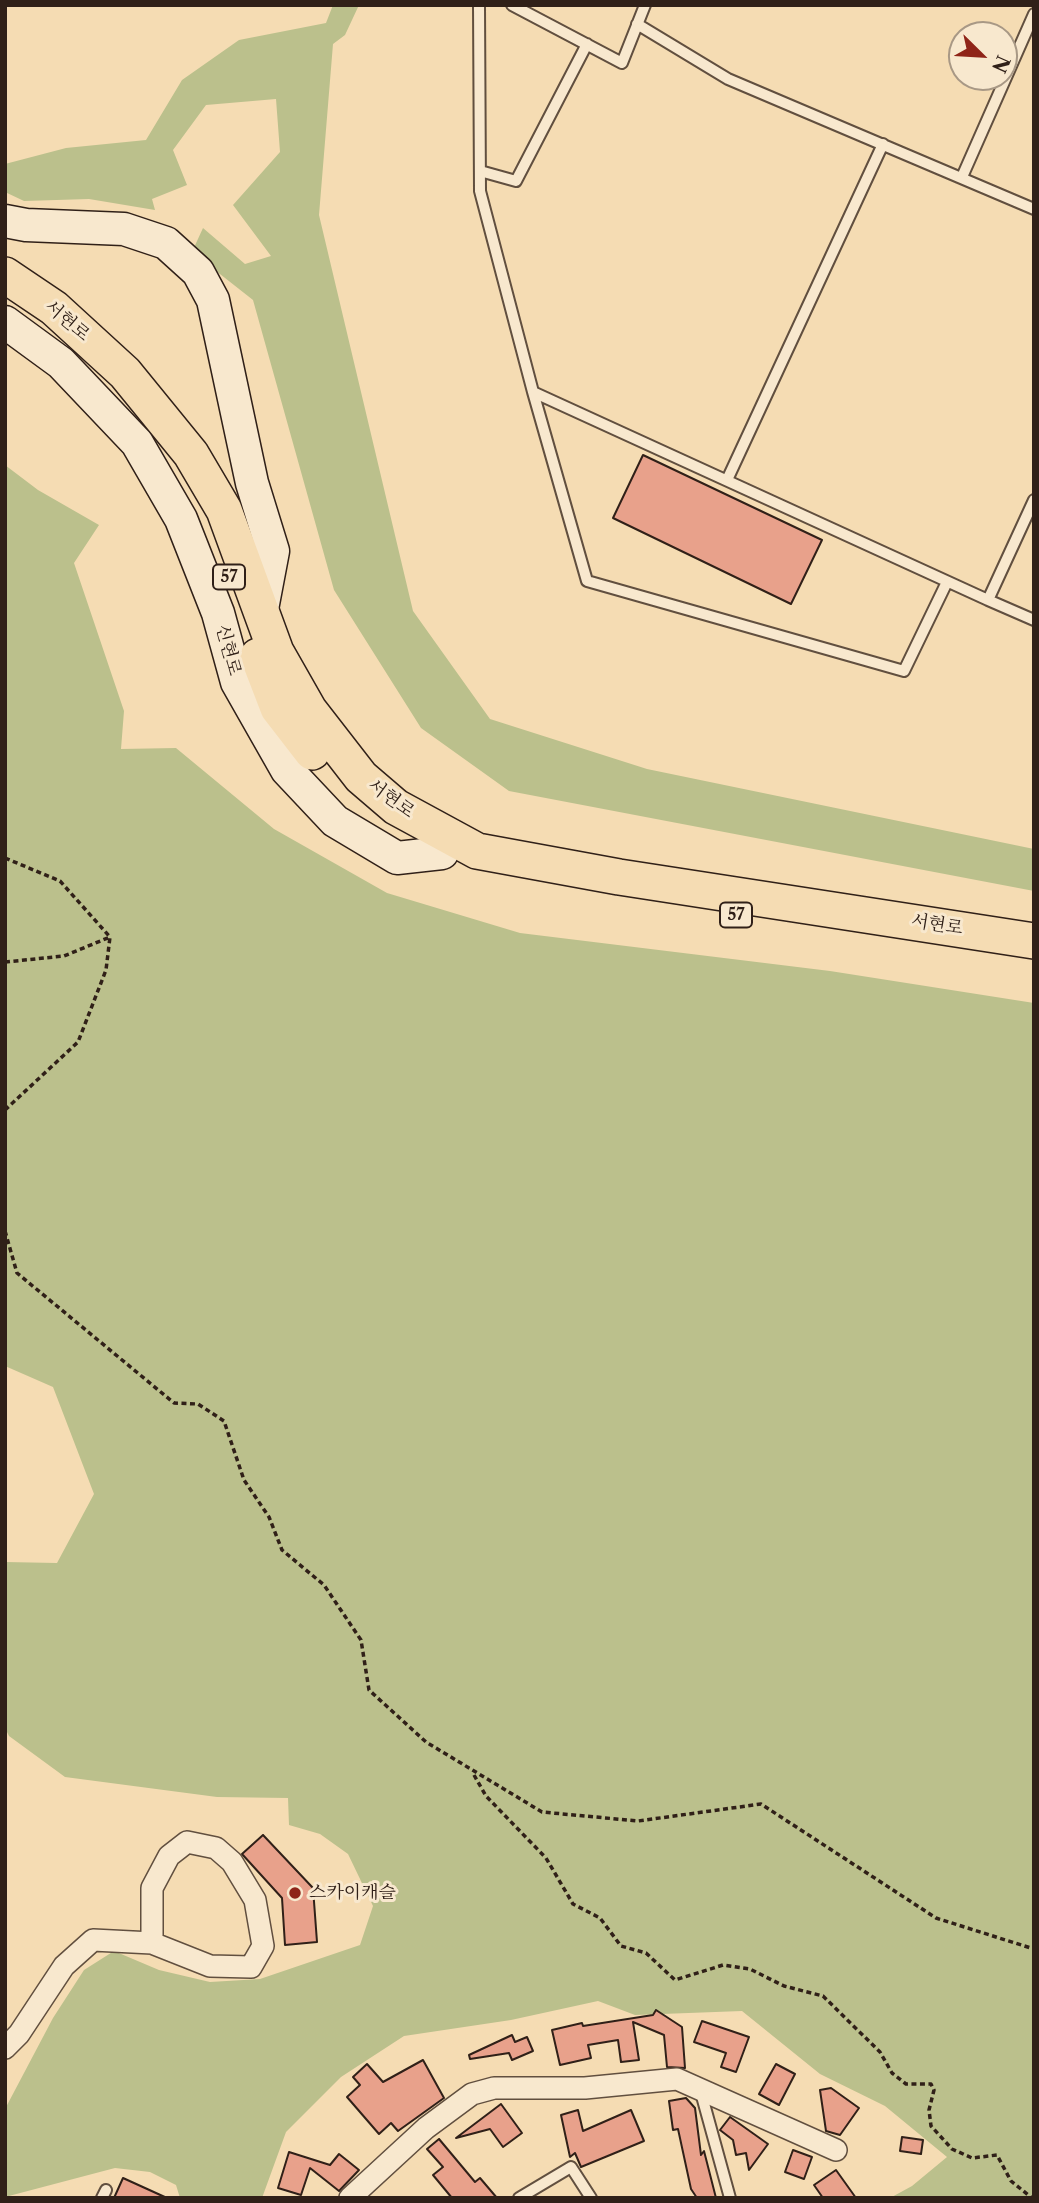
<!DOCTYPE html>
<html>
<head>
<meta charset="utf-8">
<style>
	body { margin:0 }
	#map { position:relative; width:1039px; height:2203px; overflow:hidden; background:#f5dcb3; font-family:"Libre Caslon Text",serif }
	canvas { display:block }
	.frame { position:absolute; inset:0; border:7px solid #302018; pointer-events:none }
	.north { position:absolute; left:948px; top:21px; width:70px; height:70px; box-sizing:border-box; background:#f8e8ce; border:2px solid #a89885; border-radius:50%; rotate:114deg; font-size:19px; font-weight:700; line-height:28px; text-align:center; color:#302018 }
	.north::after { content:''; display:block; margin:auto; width:24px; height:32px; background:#8f2418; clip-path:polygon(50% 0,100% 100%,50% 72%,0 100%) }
</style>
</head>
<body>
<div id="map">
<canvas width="1039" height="2203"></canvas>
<div class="frame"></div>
<div class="north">N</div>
</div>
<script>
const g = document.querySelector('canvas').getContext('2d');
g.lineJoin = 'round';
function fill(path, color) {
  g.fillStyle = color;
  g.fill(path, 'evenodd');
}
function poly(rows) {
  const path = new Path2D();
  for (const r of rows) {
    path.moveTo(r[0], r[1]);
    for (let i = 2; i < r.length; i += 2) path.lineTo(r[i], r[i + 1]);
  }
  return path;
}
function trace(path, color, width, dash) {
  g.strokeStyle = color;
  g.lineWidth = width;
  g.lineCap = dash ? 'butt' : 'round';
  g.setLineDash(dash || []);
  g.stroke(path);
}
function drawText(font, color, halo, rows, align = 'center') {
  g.font = font + ' "Libre Caslon Text","Noto Serif KR",serif';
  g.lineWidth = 6;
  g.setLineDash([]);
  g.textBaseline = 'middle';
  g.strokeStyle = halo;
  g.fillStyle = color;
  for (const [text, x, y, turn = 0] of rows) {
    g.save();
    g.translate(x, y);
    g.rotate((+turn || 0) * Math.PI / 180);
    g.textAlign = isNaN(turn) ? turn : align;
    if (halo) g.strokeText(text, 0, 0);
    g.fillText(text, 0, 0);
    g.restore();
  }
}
fill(poly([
	[333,5,359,5,345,35,333,44,319,215,413,611,490,719,647,769,1034,849,1034,891,509,791,421,728,334,590,253,300,192,252,203,228,245,264,271,256,233,205,280,152,276,99,206,105,173,150,187,185,152,199,155,210,89,199,24,201,5,192,5,164,66,148,146,140,182,80,239,40,326,23],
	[5,465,38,490,99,525,74,563,124,711,121,749,176,748,274,829,387,893,520,933,830,971,1034,1003,1034,2198,890,2198,912,2186,947,2157,885,2106,820,2074,742,2011,635,2015,598,2001,511,2020,404,2036,341,2077,286,2132,262,2198,180,2198,176,2185,150,2172,115,2168,5,2197,5,2109,53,2018,84,1970,114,1951,159,1970,210,1982,260,1979,360,1945,373,1906,348,1854,320,1834,289,1825,288,1798,217,1797,65,1777,9,1736,5,1728,5,1562,57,1563,94,1494,53,1387,5,1366]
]), '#bbc08c');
const building = poly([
	[643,455,822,540,791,604,613,518,643,455],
	[263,1835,313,1888,317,1942,285,1945,282,1898,242,1854,263,1835],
	[656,2010,682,2027,685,2068,667,2067,664,2035,633,2022,639,2060,621,2062,618,2040,588,2045,591,2058,560,2065,552,2030,582,2023,583,2026,653,2015,656,2010],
	[702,2021,749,2037,736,2072,721,2067,726,2053,694,2042,702,2021],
	[512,2035,515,2042,527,2037,533,2051,512,2060,509,2053,470,2059,469,2055,512,2035],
	[423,2060,444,2098,398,2131,391,2123,379,2134,347,2097,360,2085,353,2077,367,2064,383,2082,423,2060],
	[776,2064,795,2074,779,2105,759,2094,776,2064],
	[831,2088,859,2108,840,2135,826,2131,820,2090,831,2088],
	[686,2098,695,2108,701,2155,704,2151,716,2198,697,2198,691,2189,678,2129,673,2130,669,2101,686,2098],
	[501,2104,522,2133,503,2147,490,2129,456,2138,501,2104],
	[578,2110,583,2131,631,2110,644,2141,581,2167,575,2153,570,2157,561,2115,578,2110],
	[730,2117,768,2144,749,2170,746,2153,736,2155,733,2140,720,2130,730,2117],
	[902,2137,923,2140,921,2154,900,2151,902,2137],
	[439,2139,475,2182,480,2178,497,2198,452,2198,433,2175,443,2167,427,2149,439,2139],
	[793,2150,812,2157,804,2179,785,2172,793,2150],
	[289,2152,330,2165,339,2154,359,2170,339,2191,310,2168,301,2195,278,2188,289,2152],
	[836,2170,856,2198,823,2198,814,2185,836,2170],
	[123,2178,167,2198,114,2198,123,2178]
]);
fill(building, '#e8a18b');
trace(building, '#302018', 2);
const lane = poly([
	[479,5,480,191,533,392,988,600,1034,500],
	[512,5,622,63,645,5],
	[637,24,728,79,1034,209],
	[480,171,516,181,587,44],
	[962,177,1034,14],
	[533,392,587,581,904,671,947,582],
	[727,480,883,144],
	[988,600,1034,620],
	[700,2089,730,2198],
	[102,2198,106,2190],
	[519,2198,571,2167,591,2198]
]);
const street = poly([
	[5,2048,19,2034,64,1966,93,1940,152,1943,210,1966,251,1967,263,1946,255,1900,232,1862,216,1848,187,1842,169,1856,152,1888,152,1943],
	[350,2198,426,2128,472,2094,494,2088,585,2088,677,2079,836,2150]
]);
const secondary = poly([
	[5,221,26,225,124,229,166,243,198,272,213,300,252,483,273,551,262,609],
	[5,322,61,363,137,443,181,519,218,613,237,682,287,770,335,821,397,858,442,853]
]);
const primary = poly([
	[5,275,54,308,125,373,191,454,224,510,276,652,309,710,361,777,396,807,477,851,619,877,1034,941],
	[258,656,278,708,312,752]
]);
trace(lane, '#614f3f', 14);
trace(street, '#614f3f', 24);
trace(secondary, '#302018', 35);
trace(primary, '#302018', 38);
trace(poly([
	[5,858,60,881,110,937,106,970,78,1042,5,1110],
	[5,962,64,956,110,937],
	[5,1231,17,1273,174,1403,198,1404,224,1421,244,1480,269,1517,282,1550,324,1585,361,1640,369,1690,426,1742,542,1812,638,1821,761,1804,936,1918,1034,1949],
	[474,1775,486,1796,546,1858,573,1904,600,1918,621,1946,646,1953,675,1980,723,1965,750,1969,784,1986,823,1996,880,2052,892,2073,906,2084,931,2084,934,2090,929,2110,931,2126,952,2149,972,2158,997,2155,1011,2181,1032,2198]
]), '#302018', 3.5, [5, 3.5]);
trace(lane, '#f8e8ce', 10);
trace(street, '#f8e8ce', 21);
trace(secondary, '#f8e8ce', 32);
trace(primary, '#f5dcb3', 35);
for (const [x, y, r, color] of [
	[295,1893,7,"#8f2418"]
]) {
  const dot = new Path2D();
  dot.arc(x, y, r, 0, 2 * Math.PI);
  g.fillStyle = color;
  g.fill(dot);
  trace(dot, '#f8e8ce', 2.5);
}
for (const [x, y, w] of [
	[229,577,32],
	[736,915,32]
]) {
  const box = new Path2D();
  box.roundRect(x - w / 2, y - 12.5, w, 25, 5);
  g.fillStyle = '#f8e8ce';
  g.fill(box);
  trace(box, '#302018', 2);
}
drawText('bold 16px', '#302018', null, [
	["57",229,577],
	["57",736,915]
]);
drawText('18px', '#302018', '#f8e8ce', [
	["서현로",67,321,40],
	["신현로",228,650,75],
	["서현로",391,799,36],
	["서현로",937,925,9]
]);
drawText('18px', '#302018', '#f8e8ce', [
	["스카이캐슬",309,1893]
], 'left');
</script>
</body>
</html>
